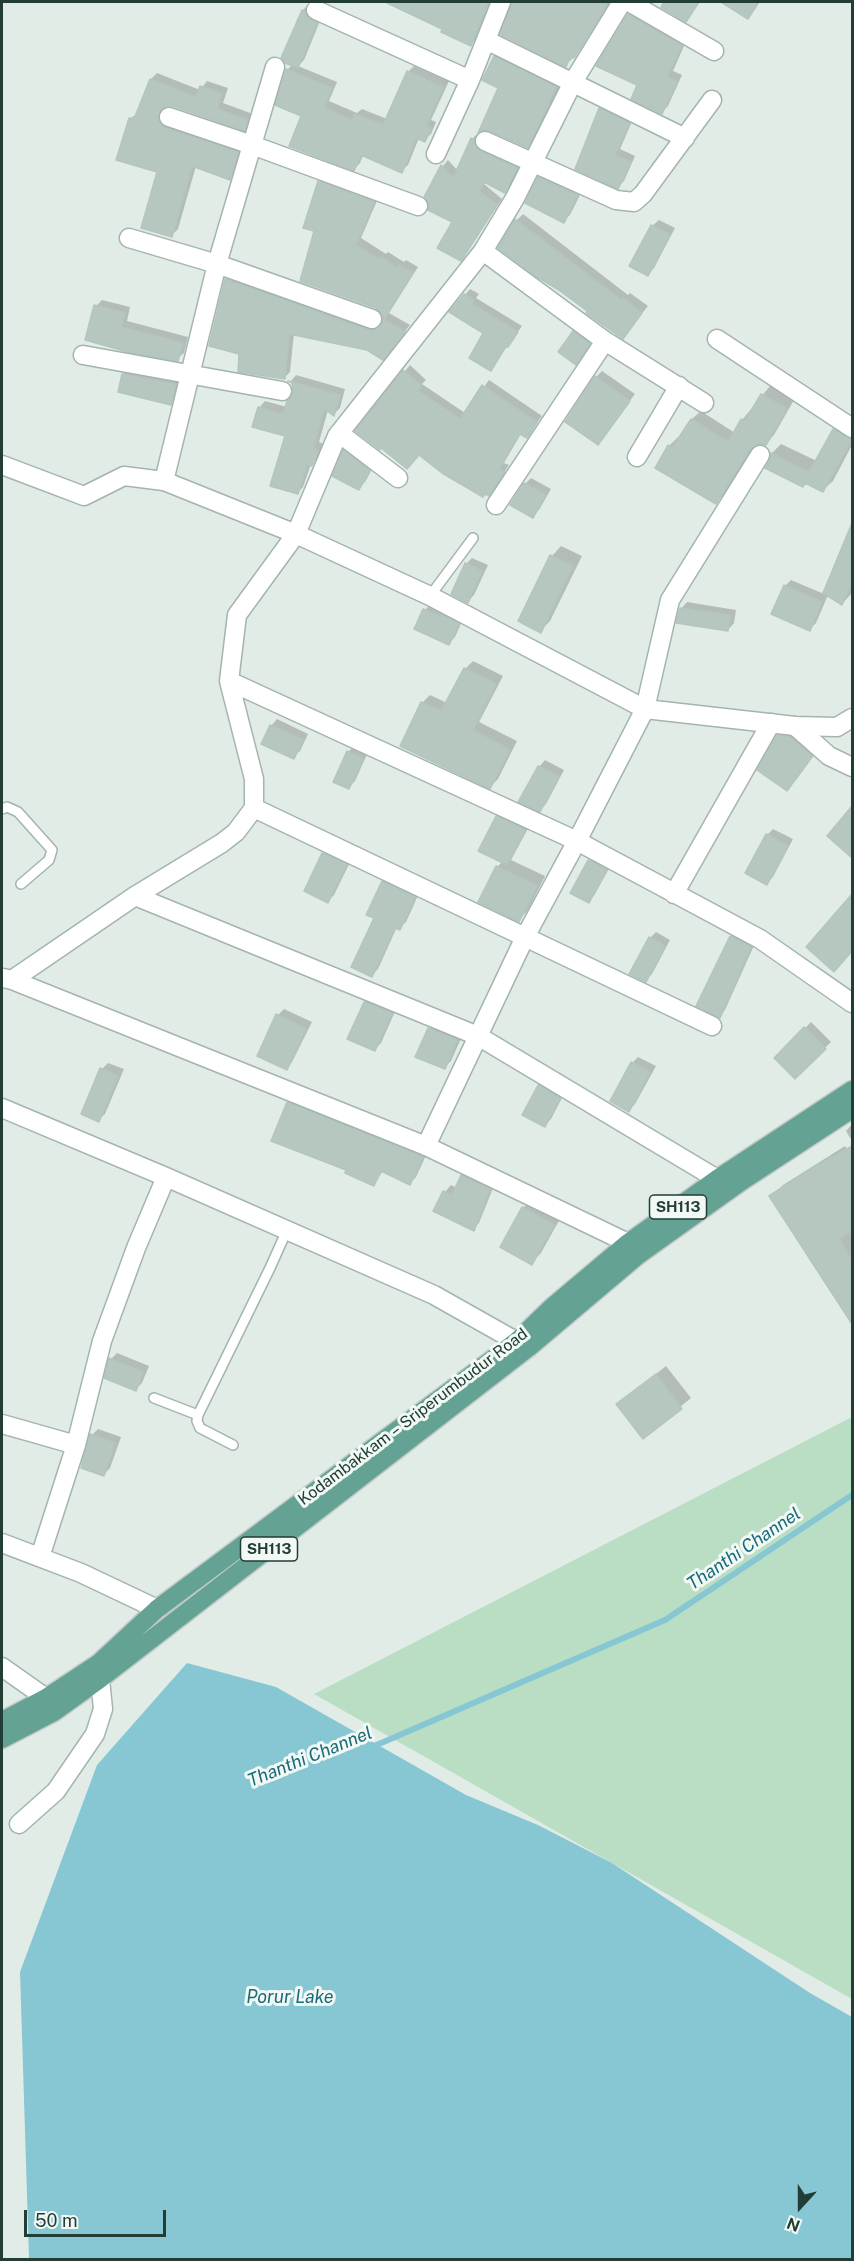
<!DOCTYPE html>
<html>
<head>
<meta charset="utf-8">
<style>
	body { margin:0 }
	#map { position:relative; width:854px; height:2261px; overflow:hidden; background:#e1ece7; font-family:"Public Sans",sans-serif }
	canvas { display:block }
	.frame { position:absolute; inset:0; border:3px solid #213d36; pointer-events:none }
	.north { position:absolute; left:770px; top:2177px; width:60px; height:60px; -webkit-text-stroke:4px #f2f9f5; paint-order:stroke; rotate:201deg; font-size:16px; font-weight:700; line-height:24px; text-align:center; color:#213d36 }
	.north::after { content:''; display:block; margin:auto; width:21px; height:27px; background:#213d36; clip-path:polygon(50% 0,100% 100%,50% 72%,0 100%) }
	.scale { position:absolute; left:24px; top:2210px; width:142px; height:27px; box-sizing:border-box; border:3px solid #213d36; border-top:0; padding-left:8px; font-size:18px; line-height:21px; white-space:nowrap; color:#213d36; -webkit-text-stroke:4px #f2f9f5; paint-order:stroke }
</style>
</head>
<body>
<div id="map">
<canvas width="854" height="2261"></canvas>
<div class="frame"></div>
<div class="north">N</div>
<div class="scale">50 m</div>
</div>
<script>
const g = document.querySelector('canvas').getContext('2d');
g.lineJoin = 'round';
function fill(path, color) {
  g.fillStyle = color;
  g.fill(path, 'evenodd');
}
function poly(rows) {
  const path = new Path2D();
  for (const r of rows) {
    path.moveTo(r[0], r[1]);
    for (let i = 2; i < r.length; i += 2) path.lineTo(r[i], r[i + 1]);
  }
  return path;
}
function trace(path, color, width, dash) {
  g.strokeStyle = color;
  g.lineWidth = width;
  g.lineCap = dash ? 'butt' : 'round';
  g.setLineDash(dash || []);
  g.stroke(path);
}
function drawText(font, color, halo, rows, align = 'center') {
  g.font = font + ' "Public Sans",sans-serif';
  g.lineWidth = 6;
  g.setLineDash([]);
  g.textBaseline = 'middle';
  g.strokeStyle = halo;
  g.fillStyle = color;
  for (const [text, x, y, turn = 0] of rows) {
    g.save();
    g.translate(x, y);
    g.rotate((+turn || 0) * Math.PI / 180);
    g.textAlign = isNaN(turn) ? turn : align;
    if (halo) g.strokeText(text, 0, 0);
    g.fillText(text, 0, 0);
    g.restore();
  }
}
fill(poly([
	[852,1417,852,1999,314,1694]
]), '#b9dec3');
fill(poly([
	[187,1663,276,1687,466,1795,538,1825,612,1863,810,1993,852,2017,852,2259,29,2259,20,1972,97,1765]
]), '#87c7d3');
fill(poly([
	[393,2,490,2,477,38,471,44,444,29,392,3],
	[522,2,610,2,580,50,566,65,515,17],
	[666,2,700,2,686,20,663,7],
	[724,2,759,2,747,17],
	[309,4,322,16,304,60,298,66,337,82,329,101,357,113,362,109,387,119,408,72,414,66,449,81,431,120,436,122,431,134,424,140,419,138,408,165,401,171,363,155,360,163,354,169,303,115,287,70,293,64,303,10],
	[635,9,687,39,673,71,682,75,668,106,662,112,639,84,629,15],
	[503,49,563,79,535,138,527,146,500,87,495,57],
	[157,73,200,90,207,81,228,88,223,103,253,114,250,123,244,129,172,105,166,106,163,112,243,146,236,172,230,178,196,166,178,229,172,235,159,171,118,159,131,118,138,113,151,79],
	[606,104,634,117,620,149,635,156,624,181,618,187,601,109],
	[478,133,481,141,523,162,511,185,505,191,486,181,484,184,502,199,460,259,454,221,430,203,426,197,443,166,448,160,458,171,472,139],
	[545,172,583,189,570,215,563,221,539,178],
	[326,176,379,196,361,238,386,254,388,252,404,262,406,260,418,267,389,313,410,325,389,352,294,333,290,372,284,378,241,353,226,280,232,273,375,324,384,323,384,316,316,230,320,182],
	[523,214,628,295,630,293,648,306,623,337,500,248,517,220],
	[659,220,675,228,654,268,648,274,652,226],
	[470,289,479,294,476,298,522,326,491,369,485,333,465,295],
	[102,300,130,307,127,321,188,337,184,353,177,359,128,350,96,306],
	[580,326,595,337,576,363,574,332],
	[410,365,426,380,422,384,465,413,489,380,542,416,526,437,521,433,504,463,509,465,494,488,419,453,382,446,357,431],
	[130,368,181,379,177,397,170,404,119,391,123,374],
	[602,371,635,394,598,443,596,377],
	[296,375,345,389,340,408,334,414,328,410,319,442,324,444,318,458,311,464,303,487,297,493,287,435,259,408,265,401,287,407,295,393,293,383,291,381],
	[770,386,794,400,774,435,765,444,756,443,725,494,716,502,669,446,678,437,680,439,692,419,701,411,735,433,742,420],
	[844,420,852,426,852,445,833,481,823,490,807,482,803,486,771,461,772,453,781,444,817,461,834,430],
	[350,445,375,464,365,482,359,488,344,451],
	[531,478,551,489,539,510,532,516,525,484],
	[852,538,851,594,842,604,828,595,816,623,810,629,785,586,791,580,824,594,843,550],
	[561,546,582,556,550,621,540,631,520,621,552,556],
	[472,558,488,565,474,595,468,601,466,564],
	[687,602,736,610,734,623,728,630,681,609],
	[431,604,464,617,455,637,449,643,425,610],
	[473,661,503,676,479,722,517,741,498,779,490,787,422,703,430,695,447,703,465,669],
	[277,719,308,734,300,751,293,757,271,726],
	[788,726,821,746,796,780,787,789,778,736],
	[354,746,368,752,355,781,349,787,348,752],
	[545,760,564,770,546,804,540,810,539,767],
	[852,810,852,856,829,836],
	[503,811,531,823,511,860,545,876,528,910,519,920,497,867,503,861,497,817],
	[773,829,793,839,773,877,767,883,767,835],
	[330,848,352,858,334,895,328,901,323,854],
	[596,855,612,863,595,894,589,901,573,892,590,861],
	[389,876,420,891,406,922,399,928,397,927,378,969,372,975,376,918,383,882],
	[852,897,852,950,843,961,808,947],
	[737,930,756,941,725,1010,719,1016,709,985,731,937],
	[656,932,670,940,652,974,646,980,650,938],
	[371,996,397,1007,381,1043,375,1049,349,1038,365,1002],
	[284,1009,312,1022,292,1062,286,1068,278,1015],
	[435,1022,463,1034,451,1061,445,1067,429,1029],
	[811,1022,831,1042,795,1077,776,1058],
	[638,1057,656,1066,635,1104,629,1110,632,1063],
	[108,1063,124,1069,105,1114,98,1120,102,1069],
	[545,1080,565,1092,551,1119,545,1125,539,1086],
	[294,1097,428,1151,416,1177,410,1183,383,1171,374,1184,348,1170,288,1103],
	[852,1124,852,1141,846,1131],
	[845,1146,852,1159,852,1317,851,1318,771,1197,783,1185],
	[469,1170,495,1183,479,1223,473,1229,435,1210,445,1192,451,1185,457,1188,463,1176],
	[533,1198,562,1215,541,1253,531,1263,523,1208],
	[117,1353,149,1366,142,1383,136,1389,111,1359],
	[666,1366,691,1398,644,1437,618,1404],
	[98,1429,121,1437,110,1468,104,1474,92,1435]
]), '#0003');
trace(poly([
	[372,1747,665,1620,852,1495]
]), '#87c7d3', 6);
const building = poly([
	[385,2,489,2,471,46,441,32,442,29,385,2],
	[512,2,600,2,607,5,574,58,570,57,566,67,500,34,512,2],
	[664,2,699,2,686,22,661,7,664,2],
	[721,2,759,2,748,19,721,2],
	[302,10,305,11,307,17,317,23,298,68,285,63,281,58,302,10],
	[628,14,682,45,667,77,677,82,662,114,631,99,637,85,596,66,628,14],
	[494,56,556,87,528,148,490,131,483,130,478,133,498,88,482,80,494,56],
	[286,69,332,88,324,108,352,120,354,114,383,125,407,71,443,87,426,126,431,128,425,142,416,138,402,173,361,155,354,171,289,146,301,116,275,105,286,69],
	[150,79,196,97,200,86,222,94,217,109,248,120,245,131,173,106,166,106,159,113,158,120,165,128,238,152,230,180,192,166,172,237,141,228,157,172,116,160,129,118,134,119,150,79],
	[599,108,630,123,615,155,631,162,618,189,575,169,599,108],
	[471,138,474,140,476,147,480,151,517,168,505,193,484,182,479,191,497,205,461,261,437,248,452,222,428,210,429,204,424,197,441,165,453,178,471,138],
	[538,177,578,195,564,223,525,203,538,177],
	[318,181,374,202,356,245,379,259,380,257,397,267,399,265,413,273,384,319,405,332,383,360,367,350,289,334,285,379,238,372,239,354,209,346,225,279,368,330,375,330,382,323,383,316,376,308,300,281,314,231,303,228,318,181],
	[515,219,621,300,623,298,642,313,623,339,586,313,587,311,559,290,537,277,498,248,515,219],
	[651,225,670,235,648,276,629,266,651,225],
	[464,294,474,300,472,304,518,332,508,347,506,346,491,371,469,358,483,333,449,312,464,294],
	[94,305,125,313,121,327,183,343,178,361,128,352,85,340,94,305],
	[573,331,590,344,576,365,558,352,573,331],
	[403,370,422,386,418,391,460,419,482,385,537,422,527,438,520,434,499,469,505,472,489,496,485,494,483,497,442,473,419,455,407,469,381,448,380,450,355,431,403,370],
	[122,374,176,385,171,405,118,392,122,374],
	[595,376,630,401,598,445,565,422,595,376],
	[288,381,340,395,334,416,324,409,313,449,319,450,312,466,307,464,298,494,270,486,285,436,252,427,258,407,283,414,287,401,293,392,292,383,288,381],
	[761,394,787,409,766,445,755,445,750,449,716,504,655,468,668,445,672,448,691,419,728,442,741,419,745,421,761,394],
	[833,429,852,439,823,492,805,483,803,487,765,468,770,460,771,453,809,472,833,429],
	[343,450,370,470,359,490,332,476,343,450],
	[524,483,546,495,533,518,510,505,524,483],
	[852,523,852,581,842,605,823,593,852,523],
	[550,555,573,566,541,633,518,621,550,555],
	[465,563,482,571,468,603,451,594,465,563],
	[784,585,822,602,810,631,771,614,784,585],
	[680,608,730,615,728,631,676,623,680,608],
	[423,609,441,617,442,615,459,624,449,645,414,629,423,609],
	[464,668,496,684,473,730,510,750,490,789,400,746,421,702,441,711,464,668],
	[270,725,303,740,294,759,261,744,270,725],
	[777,735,790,737,812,756,787,791,757,770,777,735],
	[347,751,363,759,349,789,333,782,347,751],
	[538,766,559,777,540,812,518,802,538,766],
	[852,806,852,858,827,836,852,806],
	[496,816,526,830,507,865,478,851,496,816],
	[766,834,788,846,767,885,745,873,766,834],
	[322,853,347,864,328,903,304,891,322,853],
	[588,860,607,870,589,903,570,893,588,860],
	[496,866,537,886,519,922,478,902,496,866],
	[382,881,415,897,400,930,395,928,372,977,351,967,374,918,366,915,382,881],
	[852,894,852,951,834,972,806,947,852,894],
	[730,936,751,947,720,1018,696,1006,730,936],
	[649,937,665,946,646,982,629,974,649,937],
	[364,1002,392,1013,375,1051,347,1039,364,1002],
	[276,1014,306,1029,287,1070,257,1056,276,1014],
	[804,1027,826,1049,795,1079,774,1058,804,1027],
	[428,1028,457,1040,445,1069,415,1057,428,1028],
	[631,1062,650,1072,629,1112,610,1101,631,1062],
	[100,1068,118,1076,99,1122,81,1114,100,1068],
	[538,1085,560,1098,545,1127,522,1115,538,1085],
	[287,1102,423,1157,410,1185,381,1171,374,1186,345,1173,346,1170,271,1141,287,1102],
	[852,1146,852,1231,839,1238,852,1261,852,1324,769,1196,806,1172,852,1146],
	[461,1175,490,1189,474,1231,433,1211,443,1191,452,1195,461,1175],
	[522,1207,554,1225,532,1265,500,1247,522,1207],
	[109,1358,143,1372,136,1391,104,1378,109,1358],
	[656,1374,682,1409,643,1439,616,1404,656,1374],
	[90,1434,115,1443,104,1476,81,1468,90,1434]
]);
fill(building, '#b6c7c0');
trace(building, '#b3c6be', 1.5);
const service = poly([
	[430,596,473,538],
	[2,809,7,807,18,812,52,850,49,860,21,884],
	[154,1398,198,1415],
	[233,1445,200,1428,197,1421,198,1415,270,1268,287,1230]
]);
const minor = poly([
	[629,2,714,51],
	[316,10,470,80],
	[486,40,685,138],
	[169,117,252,145,275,67],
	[485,141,616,200,634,202,643,194,712,100],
	[436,154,470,80,501,2],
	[129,238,217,264,372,319],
	[483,251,605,341,704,403],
	[717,339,852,428],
	[83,355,282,391],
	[339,433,398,478],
	[637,457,679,386],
	[164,481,217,264,252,145,418,206],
	[496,505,605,341],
	[229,681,577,841,760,939,852,1003],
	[795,726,829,756,852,767],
	[254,808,712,1026],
	[674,894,771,723],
	[135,896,478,1036,717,1179],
	[3,978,12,980,426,1146,628,1243],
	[12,980,135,896,222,843,236,832,254,808,254,779,229,681,237,615,296,534,337,436,483,251,515,198,573,82,622,2],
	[2,1108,166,1177,434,1295,528,1348],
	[426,1146,525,937,577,841,645,709,670,600,760,455],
	[2,1424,76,1445,40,1557],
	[76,1445,102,1341,136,1248,166,1177],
	[2,1543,81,1573,157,1609],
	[2,1667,46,1698],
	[19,1824,56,1791,95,1734,103,1709,100,1679]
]);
const tertiary = poly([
	[2,465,84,496,124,476,164,481,296,534,430,596,645,709,795,726,837,727,852,718]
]);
const primary = poly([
	[2,1721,46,1698,99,1663,157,1609,517,1341,551,1308,628,1243,717,1179,852,1090],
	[2,1739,54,1712,100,1679,528,1348,637,1256,742,1181,852,1109]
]);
trace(service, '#a4b4ae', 12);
trace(minor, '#a4b4ae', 21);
trace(tertiary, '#a4b4ae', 21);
trace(primary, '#c1c9c7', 21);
trace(service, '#fff', 9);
trace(minor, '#fff', 18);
trace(tertiary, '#fff', 18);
trace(primary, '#64a393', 18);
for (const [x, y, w] of [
	[678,1207,57],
	[269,1549,57]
]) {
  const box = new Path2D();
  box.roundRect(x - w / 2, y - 12, w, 24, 4.5);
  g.fillStyle = '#f2f9f5';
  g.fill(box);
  trace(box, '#213d36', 1.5);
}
drawText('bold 15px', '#213d36', null, [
	["SH113",678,1207],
	["SH113",269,1549]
]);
drawText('16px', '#213d36', '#f2f9f5', [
	["Kodambakkam – Sriperumbudur Road",413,1417,-37]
]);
drawText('italic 18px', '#196a7b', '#f2f9f5', [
	["Thanthi Channel",744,1549,-34],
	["Thanthi Channel",310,1757,-22],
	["Porur Lake",290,1997]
]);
</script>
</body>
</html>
